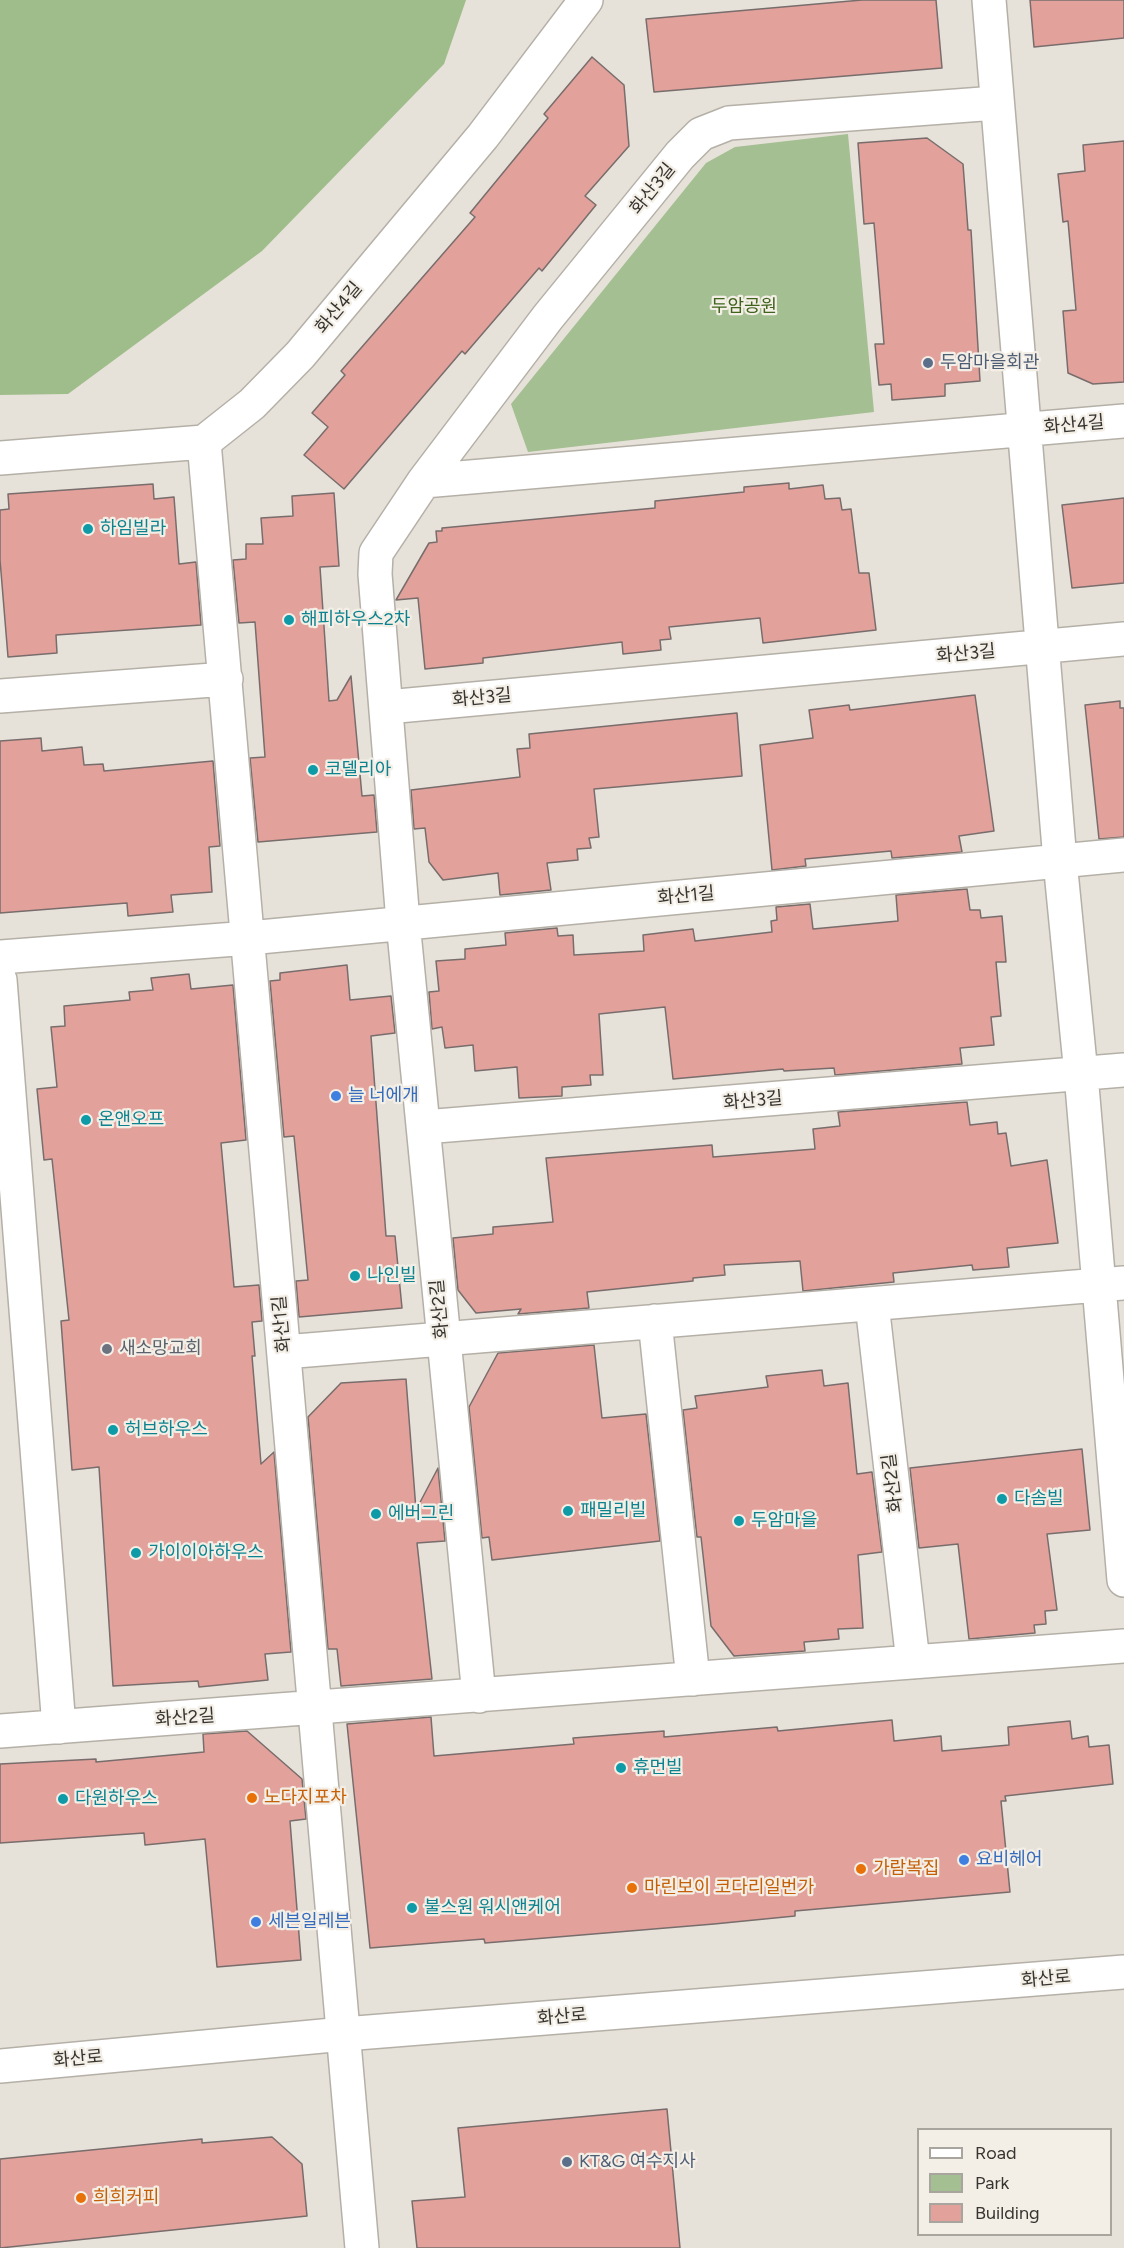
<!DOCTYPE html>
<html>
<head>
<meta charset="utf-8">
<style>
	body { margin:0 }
	#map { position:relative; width:1124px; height:2248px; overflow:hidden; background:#e7e2d9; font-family:Figtree,sans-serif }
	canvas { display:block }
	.legend { position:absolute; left:917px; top:2128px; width:195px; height:108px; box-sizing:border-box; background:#f4efe6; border:2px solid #a8a59e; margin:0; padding:8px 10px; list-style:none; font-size:18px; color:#373531 }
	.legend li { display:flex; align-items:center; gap:12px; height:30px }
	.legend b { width:30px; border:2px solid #a8a59e }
</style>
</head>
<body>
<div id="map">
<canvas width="1124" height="2248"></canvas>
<ul class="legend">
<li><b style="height:8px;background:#fff"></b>Road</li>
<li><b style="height:16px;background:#a4bf92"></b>Park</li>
<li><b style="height:16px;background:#e2a19b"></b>Building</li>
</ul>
</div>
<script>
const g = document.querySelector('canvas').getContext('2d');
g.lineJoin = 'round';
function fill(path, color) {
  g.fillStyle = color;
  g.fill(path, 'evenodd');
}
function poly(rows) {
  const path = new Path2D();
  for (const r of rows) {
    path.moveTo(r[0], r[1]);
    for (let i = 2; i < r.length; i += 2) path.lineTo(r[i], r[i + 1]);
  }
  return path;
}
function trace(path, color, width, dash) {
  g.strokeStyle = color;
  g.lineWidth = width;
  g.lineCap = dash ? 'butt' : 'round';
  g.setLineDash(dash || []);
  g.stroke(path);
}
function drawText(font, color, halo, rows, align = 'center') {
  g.font = font + ' Figtree,"Noto Sans KR",sans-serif';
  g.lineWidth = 4.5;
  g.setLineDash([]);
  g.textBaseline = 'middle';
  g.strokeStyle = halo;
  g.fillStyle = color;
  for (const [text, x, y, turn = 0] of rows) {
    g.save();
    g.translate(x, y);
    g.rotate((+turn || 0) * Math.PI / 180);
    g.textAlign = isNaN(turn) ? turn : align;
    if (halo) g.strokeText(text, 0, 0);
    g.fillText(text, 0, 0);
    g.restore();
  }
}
fill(poly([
	[848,134,874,412,528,452,511,404,706,163,735,147]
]), '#a4bf92');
fill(poly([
	[0,0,466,0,444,64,262,251,68,394,0,395]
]), '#9fbd8a');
const building = poly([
	[862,0,936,0,942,68,654,92,646,19,862,0],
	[1030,0,1124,0,1124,38,1034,47,1030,0],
	[592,57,624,85,629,146,585,196,596,205,542,271,539,268,465,354,462,351,344,489,304,455,328,427,312,413,345,375,341,371,475,217,470,213,548,118,544,114,592,57],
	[927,138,963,164,968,230,971,230,980,381,945,384,945,396,892,400,891,384,879,385,875,344,884,344,874,223,864,224,858,143,927,138],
	[1124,141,1124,382,1093,384,1068,373,1063,311,1076,310,1068,221,1063,222,1058,174,1085,171,1083,145,1124,141],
	[789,483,789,489,823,485,825,499,840,498,842,510,851,509,859,573,869,573,876,630,763,643,760,618,669,627,671,639,660,640,661,650,623,654,622,642,483,658,483,663,425,669,418,598,396,600,429,543,437,542,436,531,442,531,442,528,655,508,655,501,744,492,744,487,789,483],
	[153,484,154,499,174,497,179,564,196,562,201,625,56,635,57,653,8,657,0,560,0,510,9,509,8,494,153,484],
	[334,493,339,566,320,567,329,701,337,700,351,676,362,796,374,795,377,832,258,842,250,758,265,757,255,622,239,623,233,560,246,559,246,544,263,544,261,518,293,516,292,496,334,493],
	[1124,498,1124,583,1072,588,1062,505,1124,498],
	[975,695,994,831,959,836,962,852,892,858,891,851,805,859,806,866,772,870,760,745,813,738,809,710,849,705,850,710,975,695],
	[1120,701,1120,708,1124,708,1124,837,1099,839,1085,705,1120,701],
	[737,713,742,776,594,789,599,837,589,838,591,848,577,849,578,860,547,863,551,890,500,895,498,873,443,880,429,862,425,828,414,829,411,790,520,777,517,749,530,748,529,734,737,713],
	[41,738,42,751,82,747,84,765,103,764,104,771,213,761,220,846,209,847,212,892,171,895,173,912,128,916,127,903,0,913,0,741,41,738],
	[967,889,970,910,980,910,981,918,1002,916,1006,962,996,962,1001,1016,991,1017,994,1045,960,1048,962,1064,835,1075,834,1068,784,1071,783,1069,673,1079,665,1007,599,1014,603,1075,590,1075,591,1085,562,1087,562,1096,519,1098,517,1067,475,1071,473,1045,445,1048,442,1027,432,1029,429,992,439,991,436,961,465,959,465,949,506,945,505,933,557,928,558,936,573,935,574,955,644,951,643,935,693,929,695,941,772,932,771,921,777,920,776,907,810,904,813,929,898,921,896,895,967,889],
	[347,965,350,1000,391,996,395,1033,371,1036,386,1236,395,1236,402,1308,299,1317,296,1281,308,1280,294,1136,284,1137,270,981,280,980,280,973,347,965],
	[189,974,191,989,233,985,246,1140,221,1143,234,1287,259,1285,262,1321,252,1322,255,1356,252,1356,261,1464,274,1452,291,1652,265,1654,268,1680,199,1687,198,1681,113,1686,99,1467,72,1470,61,1321,69,1320,52,1159,44,1160,37,1089,57,1087,51,1027,65,1026,64,1006,130,1000,129,992,153,990,151,978,189,974],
	[967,1102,970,1125,997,1122,998,1134,1006,1133,1011,1166,1047,1160,1058,1243,1007,1248,1009,1267,973,1270,972,1265,893,1273,894,1282,803,1291,800,1261,724,1265,725,1275,693,1278,693,1281,587,1292,589,1308,518,1314,521,1309,476,1313,458,1290,453,1238,493,1234,493,1227,553,1222,546,1158,712,1145,713,1157,815,1149,813,1129,840,1126,838,1112,967,1102],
	[594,1345,602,1418,646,1414,660,1541,492,1560,489,1537,482,1538,469,1407,498,1353,594,1345],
	[822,1370,824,1386,848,1383,857,1474,872,1472,882,1552,858,1555,863,1628,838,1629,839,1639,804,1642,805,1651,734,1656,711,1626,701,1537,697,1537,683,1410,697,1408,695,1396,768,1387,766,1376,822,1370],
	[406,1379,416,1510,438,1468,445,1541,417,1543,432,1679,341,1686,337,1649,328,1649,308,1417,341,1383,406,1379],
	[1082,1449,1090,1530,1047,1534,1057,1610,1045,1611,1046,1624,1034,1625,1035,1633,969,1639,958,1544,919,1548,910,1468,1082,1449],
	[431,1717,434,1756,574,1744,573,1738,664,1731,664,1737,777,1727,778,1731,892,1720,894,1741,941,1736,942,1751,1009,1745,1008,1727,1070,1721,1072,1739,1088,1736,1089,1747,1109,1745,1113,1784,1005,1796,1006,1801,1001,1801,1010,1892,795,1911,795,1916,714,1924,485,1943,484,1939,370,1948,347,1724,431,1717],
	[247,1731,302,1779,306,1819,290,1821,301,1960,217,1967,205,1839,145,1845,144,1833,0,1843,0,1764,96,1759,96,1762,204,1752,203,1734,247,1731],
	[667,2109,680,2248,417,2248,412,2201,465,2197,458,2128,667,2109],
	[272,2137,302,2164,307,2216,0,2248,0,2159,202,2139,202,2143,272,2137]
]);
fill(building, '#e2a19b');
trace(building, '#786d6c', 1.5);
const street = poly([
	[989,0,1060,861,1081,1074,1124,1580],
	[204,442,362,2248],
	[0,458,204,442,252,404,300,355,483,136,586,0],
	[424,481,1124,421],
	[0,696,226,679],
	[387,707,1124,639],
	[0,957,249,938,1124,855],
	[0,980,59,1727],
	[424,1127,1124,1070],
	[872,1304,913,1662],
	[655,1321,693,1679],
	[284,1352,1124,1283],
	[479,1696,403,922,375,574,376,553,424,481,548,317,680,155,701,134,729,123,996,103],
	[0,1731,1124,1646]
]);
const secondary = poly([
	[0,2066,344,2034,1124,1972]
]);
trace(street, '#b5b0a7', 36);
trace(secondary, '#b5b0a7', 36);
trace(street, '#fff', 33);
trace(secondary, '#fff', 33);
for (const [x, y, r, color] of [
	[928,363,6,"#5c6f8a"],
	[88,529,6,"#0f9aa8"],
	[289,620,6,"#0f9aa8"],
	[313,770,6,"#0f9aa8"],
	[336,1096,6,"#3f7fe0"],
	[86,1120,6,"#0f9aa8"],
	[355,1276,6,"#0f9aa8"],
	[107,1349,6,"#6b7280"],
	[113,1430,6,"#0f9aa8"],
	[1002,1499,6,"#0f9aa8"],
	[568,1511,6,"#0f9aa8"],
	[376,1514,6,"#0f9aa8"],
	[739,1521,6,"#0f9aa8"],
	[136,1553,6,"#0f9aa8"],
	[621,1768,6,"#0f9aa8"],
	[252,1798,6,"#e8710a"],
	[63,1799,6,"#0f9aa8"],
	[964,1860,6,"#3f7fe0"],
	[861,1869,6,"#e8710a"],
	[632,1888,6,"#e8710a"],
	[412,1908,6,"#0f9aa8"],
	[256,1922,6,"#3f7fe0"],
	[567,2162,6,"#5c6f8a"],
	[81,2198,6,"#e8710a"]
]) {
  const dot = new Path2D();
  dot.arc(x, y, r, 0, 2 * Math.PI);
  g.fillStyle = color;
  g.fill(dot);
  trace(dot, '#f4efe6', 2);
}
drawText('18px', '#373531', '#f4efe6', [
	["화산3길",653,189,-51],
	["화산4길",339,308,-50],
	["화산4길",1074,425,-5],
	["화산3길",966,654,-5],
	["화산3길",482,698,-5],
	["화산1길",686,896,-5],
	["화산3길",753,1101,-5],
	["화산2길",440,1309,-95],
	["화산1길",282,1324,-95],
	["화산2길",893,1483,-97],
	["화산2길",185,1718,-4],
	["화산로",1046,1979,-5],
	["화산로",562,2017,-5],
	["화산로",78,2059,-5]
]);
drawText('18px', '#3f631c', '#f4efe6', [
	["두암공원",744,307]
]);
drawText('18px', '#4e5e75', '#f4efe6', [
	["두암마을회관",940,363],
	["KT&G 여수지사",579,2162]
], 'left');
drawText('18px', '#0d838f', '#f4efe6', [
	["하임빌라",100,529],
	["해피하우스2차",301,620],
	["코델리아",325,770],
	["온앤오프",98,1120],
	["나인빌",367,1276],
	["허브하우스",125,1430],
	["다솜빌",1014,1499],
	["패밀리빌",580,1511],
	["에버그린",388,1514],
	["두암마을",751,1521],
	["가이이아하우스",148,1553],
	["휴먼빌",633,1768],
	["다원하우스",75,1799],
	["불스원 워시앤케어",424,1908]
], 'left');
drawText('18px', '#366cbe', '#f4efe6', [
	["늘 너에개",348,1096],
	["요비헤어",976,1860],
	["세븐일레븐",268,1922]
], 'left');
drawText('18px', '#5b616d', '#f4efe6', [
	["새소망교회",119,1349]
], 'left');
drawText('18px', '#c56008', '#f4efe6', [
	["노다지포차",264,1798],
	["가람복집",873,1869],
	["마린보이 코다리일번가",644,1888],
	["희희커피",93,2198]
], 'left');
</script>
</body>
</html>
